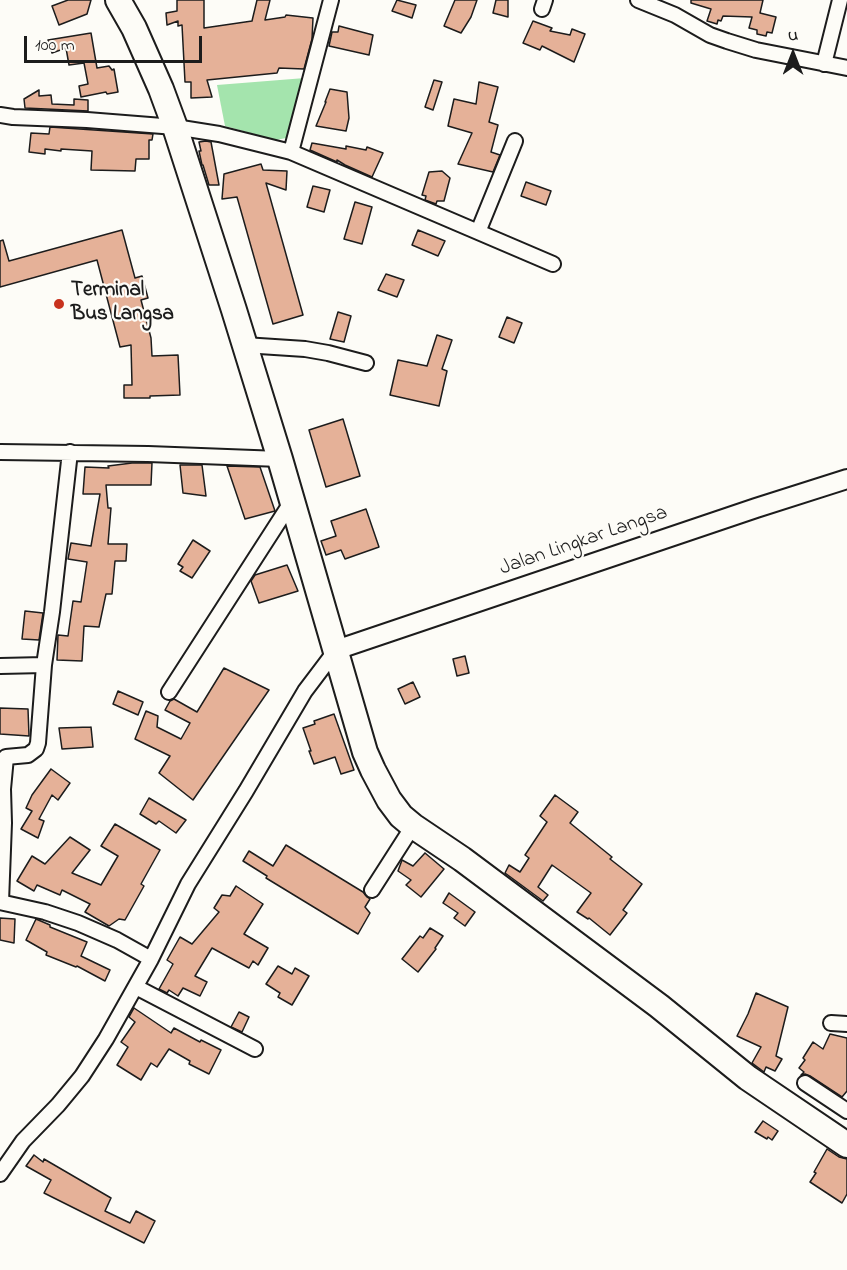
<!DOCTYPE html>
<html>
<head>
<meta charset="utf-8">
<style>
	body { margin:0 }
	#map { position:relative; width:847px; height:1270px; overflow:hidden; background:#fdfcf7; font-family:"Indie Flower",sans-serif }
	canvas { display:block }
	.north { position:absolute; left:763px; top:24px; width:60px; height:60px; -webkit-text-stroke:4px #fdfcf7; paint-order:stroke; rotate:0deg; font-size:16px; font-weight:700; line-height:24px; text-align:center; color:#1c1c1c }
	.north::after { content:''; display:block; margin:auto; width:21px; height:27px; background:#1c1c1c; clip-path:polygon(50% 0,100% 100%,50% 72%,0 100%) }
	.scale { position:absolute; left:24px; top:36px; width:178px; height:27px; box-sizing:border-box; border:3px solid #1c1c1c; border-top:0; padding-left:8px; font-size:18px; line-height:21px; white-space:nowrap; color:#1c1c1c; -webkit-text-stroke:4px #fdfcf7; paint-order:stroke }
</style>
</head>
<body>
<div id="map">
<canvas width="847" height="1270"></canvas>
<div class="north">U</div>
<div class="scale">100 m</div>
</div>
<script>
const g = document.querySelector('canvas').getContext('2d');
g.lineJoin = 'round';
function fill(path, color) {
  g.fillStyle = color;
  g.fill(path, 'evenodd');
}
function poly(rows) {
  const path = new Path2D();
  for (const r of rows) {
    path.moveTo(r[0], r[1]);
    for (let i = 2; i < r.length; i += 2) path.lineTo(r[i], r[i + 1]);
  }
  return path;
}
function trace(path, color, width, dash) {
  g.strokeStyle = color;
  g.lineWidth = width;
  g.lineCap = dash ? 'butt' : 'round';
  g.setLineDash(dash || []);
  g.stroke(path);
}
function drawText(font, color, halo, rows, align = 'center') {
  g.font = font + ' "Indie Flower",sans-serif';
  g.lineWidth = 4.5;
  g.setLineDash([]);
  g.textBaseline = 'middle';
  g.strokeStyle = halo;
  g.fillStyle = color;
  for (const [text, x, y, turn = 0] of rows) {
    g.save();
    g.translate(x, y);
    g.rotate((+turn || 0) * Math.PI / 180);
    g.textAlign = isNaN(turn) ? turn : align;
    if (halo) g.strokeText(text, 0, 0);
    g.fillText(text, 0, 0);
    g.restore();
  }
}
fill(poly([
	[305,78,290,132,286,138,276,140,225,126,217,85]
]), '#a4e4ad');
const building = poly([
	[68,0,91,0,87,14,59,25,52,6,68,0],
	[177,0,204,0,204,28,252,21,257,0,270,0,265,20,285,17,286,15,313,18,312,39,304,69,279,68,277,73,207,80,212,97,191,98,191,82,185,82,182,25,178,26,178,21,167,25,166,13,177,11,177,0],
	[397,0,416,5,412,18,392,11,397,0],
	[455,0,477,0,471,17,461,33,444,26,455,0],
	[496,0,508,0,508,17,493,13,496,0],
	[691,0,763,0,760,13,776,17,772,33,767,32,766,36,757,34,757,30,749,28,752,17,723,16,721,21,718,20,717,24,707,21,711,9,691,3,691,0],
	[533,21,552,28,550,31,570,35,572,29,585,34,574,62,542,46,540,50,523,43,533,21],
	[339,26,373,35,369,55,329,46,332,32,338,32,339,26],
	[91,33,97,68,109,66,112,70,114,69,118,92,107,94,106,92,81,97,79,86,88,84,84,63,69,65,66,48,52,53,48,40,91,33],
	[434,80,442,82,433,110,425,107,434,80],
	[479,82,498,87,489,122,498,125,491,152,500,155,493,172,458,164,472,133,448,126,454,99,476,104,479,82],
	[330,89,347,92,349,118,346,131,316,126,326,102,325,102,330,89],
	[39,90,39,96,51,95,52,104,74,105,74,99,88,100,88,111,25,108,24,99,39,90],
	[50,127,153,134,152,140,149,140,149,159,136,159,135,171,91,170,92,151,61,149,61,151,45,149,45,154,29,152,31,133,49,134,50,127],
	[206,141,211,142,219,185,209,185,203,165,202,165,199,151,201,151,199,142,206,141],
	[312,143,346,149,346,146,366,150,367,147,383,153,372,177,345,165,337,160,337,162,310,150,312,143],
	[261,164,263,170,287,171,286,190,266,183,303,315,273,324,237,197,222,199,224,174,261,164],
	[442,171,450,178,444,201,437,201,436,204,425,200,426,196,422,195,429,172,442,171],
	[526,182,551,191,546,205,521,196,526,182],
	[313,186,330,190,324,212,307,207,313,186],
	[355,202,372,207,362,244,344,239,355,202],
	[122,230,135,278,142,276,148,298,141,300,151,338,152,356,178,355,180,395,150,396,150,398,124,398,124,385,132,385,131,345,120,347,97,260,0,287,0,241,3,240,9,261,122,230],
	[418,230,445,241,438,256,412,245,418,230],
	[386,274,404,280,397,297,378,290,386,274],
	[338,312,351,316,344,342,330,339,338,312],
	[507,317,522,323,514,343,499,337,507,317],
	[437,335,452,340,442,369,447,371,439,406,390,395,398,360,427,366,437,335],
	[343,419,360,476,326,487,309,430,343,419],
	[132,463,152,463,151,485,106,485,108,508,111,508,108,544,127,544,126,561,115,561,112,594,106,594,99,627,84,626,82,661,57,660,58,635,68,636,73,601,81,602,87,562,68,559,71,543,91,546,100,494,83,494,85,467,109,468,108,466,132,463],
	[180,465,202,465,206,496,183,493,180,465],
	[227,466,260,467,275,511,245,519,227,466],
	[366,509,379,547,345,559,341,550,326,555,321,541,336,536,331,521,366,509],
	[193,540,210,551,192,578,180,571,183,567,178,564,193,540],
	[287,565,298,591,259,603,251,581,255,575,287,565],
	[25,611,43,613,39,640,22,639,25,611],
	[465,656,469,673,457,676,453,659,465,656],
	[224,668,269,690,193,800,159,773,170,756,135,739,146,711,158,716,157,727,181,739,190,723,165,710,170,701,174,699,197,712,224,668],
	[413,682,420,697,405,704,398,689,413,682],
	[118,691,143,702,138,715,113,704,118,691],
	[0,708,28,709,29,736,0,734,0,708],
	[334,714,354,770,341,774,335,757,314,764,309,751,311,751,303,728,315,724,314,721,334,714],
	[91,727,93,747,62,749,59,728,91,727],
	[51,769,70,783,58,800,52,795,39,819,44,821,38,838,21,829,32,811,26,808,32,795,51,769],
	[555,795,578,812,570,823,612,857,610,859,642,884,623,910,627,913,610,935,589,918,588,919,577,912,591,893,552,865,538,887,548,895,543,901,505,873,509,865,520,872,529,858,525,855,547,822,540,816,555,795],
	[149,798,186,820,176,833,159,821,156,824,140,814,149,798],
	[115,824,160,850,141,884,144,886,125,920,119,919,109,926,85,912,90,904,62,890,60,895,37,885,34,891,17,881,32,856,45,864,70,837,90,850,72,873,101,885,118,856,101,846,115,824],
	[286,845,363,892,367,897,370,899,365,907,370,913,358,934,266,878,267,876,243,861,249,851,273,866,286,845],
	[425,853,444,869,421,897,406,885,411,880,398,871,402,860,413,866,425,853],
	[236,886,263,904,244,934,268,948,258,965,253,961,249,968,212,948,195,976,207,982,200,996,183,988,178,996,169,990,167,993,159,989,173,964,167,960,180,937,192,944,219,912,214,908,222,895,230,896,236,886],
	[449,893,475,912,465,926,454,918,458,913,443,903,449,893],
	[0,918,15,919,14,943,0,940,0,918],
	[36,919,50,925,50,927,87,942,81,956,110,970,105,981,77,966,76,967,46,955,47,952,26,940,36,919],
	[430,928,443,936,435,948,436,949,418,972,402,959,420,936,423,938,430,928],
	[278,966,292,974,295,968,309,976,292,1005,278,997,280,993,266,984,278,966],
	[756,993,788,1007,776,1056,782,1059,775,1071,766,1067,764,1072,752,1063,761,1047,737,1036,748,1014,756,993],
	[134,1008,171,1033,174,1028,200,1042,201,1040,221,1050,209,1074,189,1064,190,1061,169,1049,157,1067,151,1063,141,1080,117,1065,128,1047,121,1042,135,1022,129,1017,134,1008],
	[239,1012,249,1017,242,1032,231,1027,239,1012],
	[830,1034,847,1038,847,1091,842,1097,810,1076,805,1074,801,1075,804,1072,799,1068,805,1060,803,1058,813,1042,823,1049,830,1034],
	[763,1121,778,1131,772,1140,768,1137,767,1139,755,1132,763,1121],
	[827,1149,839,1157,847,1159,847,1194,842,1203,810,1182,816,1173,814,1172,827,1149],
	[34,1155,43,1162,44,1159,111,1198,105,1211,130,1223,136,1211,155,1221,144,1243,44,1193,51,1180,26,1166,34,1155]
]);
fill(building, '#e5b198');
trace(building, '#1c1c1c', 1.5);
const street = poly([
	[638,0,675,15,710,35,727,41,756,50,847,68],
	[542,9,545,0],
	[824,64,840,0],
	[0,115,13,117,87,120,175,127,219,134,291,152,553,264],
	[291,152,331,0],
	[478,232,515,141],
	[244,345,305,349,328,353,366,363],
	[0,452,148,454,280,459],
	[0,666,44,665],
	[169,692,292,501],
	[372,890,413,826],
	[0,902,45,912,78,923,117,940,151,959],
	[1,902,4,823,3,789,6,757,28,755,36,749,38,743,44,665,52,612,70,452],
	[136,987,255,1049],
	[831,1023,847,1024],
	[805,1083,847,1111],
	[0,1174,23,1141,58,1105,82,1076,106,1039,151,959,188,884,246,791,305,691,336,650]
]);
const secondary = poly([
	[336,650,756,508,847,479]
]);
const highway = poly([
	[118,0,134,28,161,89,175,127,234,310,280,459,365,752,373,770,389,800,401,816,413,826,462,859,659,1006,748,1078,847,1145]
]);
trace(street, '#1c1c1c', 18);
trace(secondary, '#1c1c1c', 22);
trace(highway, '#1c1c1c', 28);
trace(street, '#fdfcf7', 14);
trace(secondary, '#fdfcf7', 18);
trace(highway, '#fdfcf7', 24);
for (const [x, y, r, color] of [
	[59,304,6,"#c8321e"]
]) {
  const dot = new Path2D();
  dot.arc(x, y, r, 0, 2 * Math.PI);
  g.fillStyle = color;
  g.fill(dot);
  trace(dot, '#fdfcf7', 2);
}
drawText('bold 21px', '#1c1c1c', '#fdfcf7', [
	["Terminal",71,292],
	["Bus Langsa",71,316]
], 'left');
drawText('21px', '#1c1c1c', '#fdfcf7', [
	["Jalan Lingkar Langsa",584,542,-19]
]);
</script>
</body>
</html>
